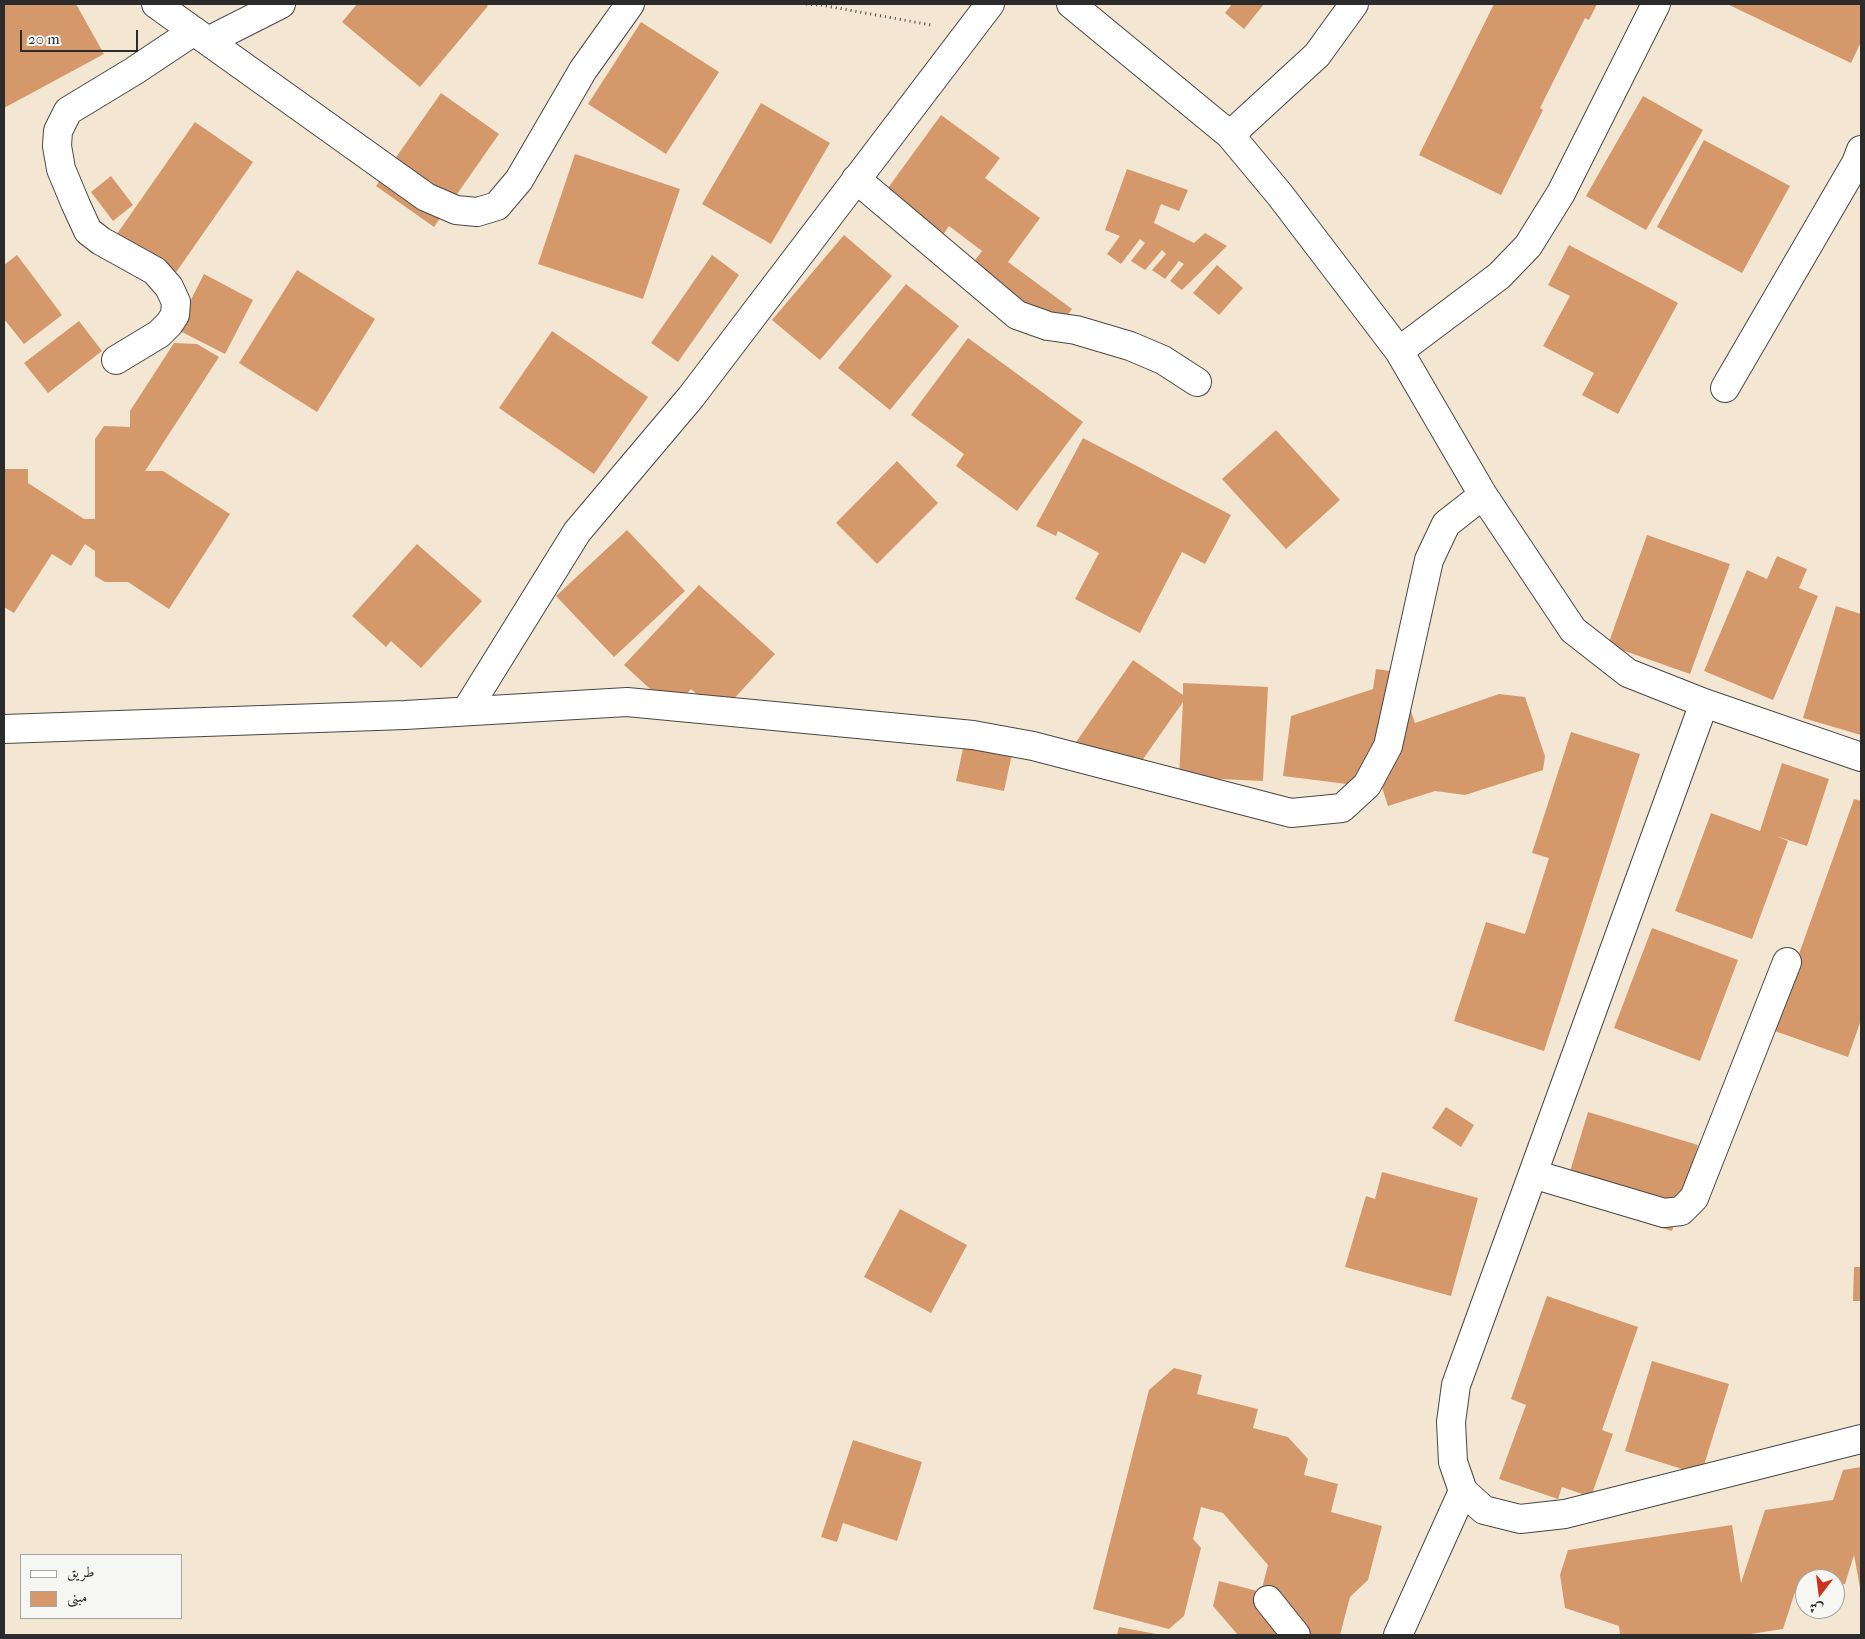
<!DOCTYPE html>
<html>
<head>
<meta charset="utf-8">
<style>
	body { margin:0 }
	#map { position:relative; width:1865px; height:1639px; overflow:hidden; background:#f3e7d3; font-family:"IM FELL French Canon",Amiri,serif }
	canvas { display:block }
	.frame { position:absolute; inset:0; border:5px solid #2b2b2b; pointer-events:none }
	.legend { position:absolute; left:20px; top:1554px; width:162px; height:65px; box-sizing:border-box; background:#f6f6f2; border:1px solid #a5a5a2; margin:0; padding:6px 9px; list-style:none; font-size:15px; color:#2b2b2b }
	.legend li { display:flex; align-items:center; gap:10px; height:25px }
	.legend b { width:25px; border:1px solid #a5a5a2 }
	.north { position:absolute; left:1795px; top:1569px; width:50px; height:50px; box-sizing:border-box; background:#f6f6f2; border:1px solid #a5a5a2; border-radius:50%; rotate:195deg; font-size:14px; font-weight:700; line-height:20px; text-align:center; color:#2b2b2b }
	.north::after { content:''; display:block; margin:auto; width:18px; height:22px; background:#c8321e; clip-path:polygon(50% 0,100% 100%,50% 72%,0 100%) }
	.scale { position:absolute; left:20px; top:30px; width:118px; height:22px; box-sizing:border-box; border:2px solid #2b2b2b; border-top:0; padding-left:6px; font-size:15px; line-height:18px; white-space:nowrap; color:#2b2b2b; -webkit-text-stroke:4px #f6f6f2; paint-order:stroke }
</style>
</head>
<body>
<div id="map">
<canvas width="1865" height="1639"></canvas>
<div class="frame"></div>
<ul class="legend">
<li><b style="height:6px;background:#fff"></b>طريق</li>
<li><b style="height:14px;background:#d5986b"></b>مبنى</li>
</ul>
<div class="north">ش</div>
<div class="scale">20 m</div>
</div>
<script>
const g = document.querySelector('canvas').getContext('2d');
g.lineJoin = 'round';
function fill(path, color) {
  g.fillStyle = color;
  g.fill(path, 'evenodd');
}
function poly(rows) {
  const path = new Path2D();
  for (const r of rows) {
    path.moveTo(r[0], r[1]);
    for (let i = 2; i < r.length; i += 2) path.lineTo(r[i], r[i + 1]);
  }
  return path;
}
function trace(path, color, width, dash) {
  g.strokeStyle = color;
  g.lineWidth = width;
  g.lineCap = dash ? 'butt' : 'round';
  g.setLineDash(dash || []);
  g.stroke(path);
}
fill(poly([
	[4,4,76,4,104,54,4,108],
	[357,4,485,4,488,6,420,87,342,22],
	[1232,4,1264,4,1244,29,1225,13],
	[1494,4,1597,4,1589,20,1585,18,1540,108,1543,110,1501,195,1419,155],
	[1727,4,1861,4,1861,42,1851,63],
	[641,22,719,72,666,154,588,104],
	[441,93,499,134,434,227,376,186],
	[1643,96,1703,130,1646,230,1586,196],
	[761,103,830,143,771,244,702,204],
	[941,115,1000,158,985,178,1040,218,1008,262,1072,309,1048,341,962,278,982,251,949,226,939,241,880,199],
	[195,122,253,162,170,281,112,241],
	[1704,140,1790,186,1742,273,1657,227],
	[575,154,680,189,643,299,538,264],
	[1127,169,1188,190,1179,211,1161,204,1154,223,1194,243,1205,233,1227,246,1182,290,1170,281,1184,264,1179,261,1165,279,1152,270,1166,254,1162,250,1145,270,1131,261,1145,243,1140,239,1121,264,1107,254,1120,236,1105,230],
	[111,176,133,205,113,221,91,192],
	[844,235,892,276,820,360,772,320],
	[1569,245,1678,303,1618,414,1582,395,1594,373,1543,346,1570,296,1548,285],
	[17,255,62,315,24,344,4,319,4,265],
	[712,255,739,275,678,362,651,343],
	[1217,265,1243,288,1219,315,1193,293],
	[297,270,375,319,317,412,239,363],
	[204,274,253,300,225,354,176,329],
	[906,284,959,326,890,410,838,368],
	[79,321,102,351,48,393,24,363],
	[552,331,648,397,594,474,499,408],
	[968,338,1083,422,1017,511,956,466,964,454,911,415],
	[174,343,197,344,219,357,145,471,163,471,230,514,169,609,128,582,105,582,95,576,95,551,85,544,71,566,52,554,14,613,4,607,4,469,28,469,28,483,84,519,95,519,95,439,104,426,130,427,130,411],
	[1276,430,1340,500,1286,549,1222,479],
	[1083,438,1231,515,1205,564,1182,552,1140,633,1075,599,1099,553,1058,531,1056,536,1036,526],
	[897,461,938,503,877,564,836,523],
	[627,530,685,591,614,657,556,596],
	[1647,535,1730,564,1690,674,1608,645],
	[417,544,482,601,421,668,391,641,386,647,352,616],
	[1777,556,1807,569,1799,588,1818,596,1773,700,1704,671,1747,570,1767,579],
	[699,585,775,654,719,715,691,689,672,709,624,665],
	[1836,606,1861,614,1861,735,1803,718],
	[1133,660,1183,695,1183,683,1268,687,1263,781,1179,777,1183,702,1127,782,1074,745],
	[1376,669,1398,672,1415,723,1499,694,1525,697,1545,756,1543,770,1465,795,1435,791,1388,806,1379,778,1355,785,1283,776,1291,716,1373,689],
	[1571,732,1640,754,1544,1051,1454,1021,1486,922,1525,934,1549,858,1532,853],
	[964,744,1012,754,1004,791,956,781],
	[1782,763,1829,779,1807,846,1776,836,1788,841,1752,939,1675,911,1711,813,1760,831],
	[1854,799,1861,801,1861,1020,1848,1057,1772,1030],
	[1652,928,1738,960,1700,1061,1614,1028],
	[1446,1107,1474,1125,1461,1147,1432,1128],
	[1588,1112,1698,1145,1672,1231,1562,1198],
	[1382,1172,1478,1198,1451,1296,1345,1267,1366,1196,1375,1199],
	[900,1209,967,1245,931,1313,864,1277],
	[1854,1267,1861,1267,1861,1301,1853,1301],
	[1547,1296,1638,1327,1602,1430,1613,1434,1591,1497,1562,1487,1558,1499,1499,1479,1526,1405,1511,1399],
	[1652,1361,1729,1384,1701,1475,1625,1451],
	[1174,1368,1202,1375,1197,1394,1258,1409,1253,1428,1288,1437,1308,1459,1304,1475,1338,1484,1331,1512,1382,1526,1368,1580,1350,1597,1340,1635,1238,1635,1213,1606,1219,1581,1261,1592,1268,1565,1223,1513,1201,1507,1193,1539,1201,1548,1184,1616,1169,1629,1093,1609,1149,1390],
	[853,1440,922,1462,897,1541,843,1523,837,1542,821,1537],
	[1861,1467,1861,1593,1854,1555,1845,1584,1835,1585,1835,1579,1805,1579,1805,1590,1795,1592,1783,1629,1744,1635,1620,1635,1619,1626,1565,1608,1560,1575,1568,1550,1732,1525,1741,1583,1765,1510,1833,1500,1843,1470],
	[1119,1627,1156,1634,1156,1635,1117,1635]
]), '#d5986b');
const minor = poly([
	[156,4,426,197,456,210,477,212,497,206,519,180,583,70,630,4],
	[1071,4,1230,135,1280,195,1399,351,1483,495,1573,630,1628,673,1704,703,1861,757],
	[208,41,281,4],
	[1230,135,1317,55,1354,4],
	[856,179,1017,315,1048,326,1076,330,1130,346,1163,360,1197,382],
	[1399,351,1499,276,1528,246,1561,193,1656,4],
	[116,360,159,334,169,324,175,315,176,302,169,287,155,271,101,241,88,231,76,205,61,169,57,146,58,131,68,111,134,71,194,31],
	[1725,388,1856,163,1861,150],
	[1704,703,1456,1385,1451,1422,1453,1462,1463,1491,1484,1510,1520,1519,1565,1514,1861,1439],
	[466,711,577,532,691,397,990,4],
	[4,729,405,715,627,702,973,735,1033,746,1291,813,1342,808,1367,785,1388,746,1429,560,1446,524,1483,495],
	[1533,1174,1664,1213,1681,1211,1694,1198,1787,962],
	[1268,1600,1296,1635],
	[1398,1635,1463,1491]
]);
trace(minor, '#494744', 30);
trace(poly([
	[806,4,821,5,931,25]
]), '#494744', 3, [1, 4]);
trace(minor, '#fff', 28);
</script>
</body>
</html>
